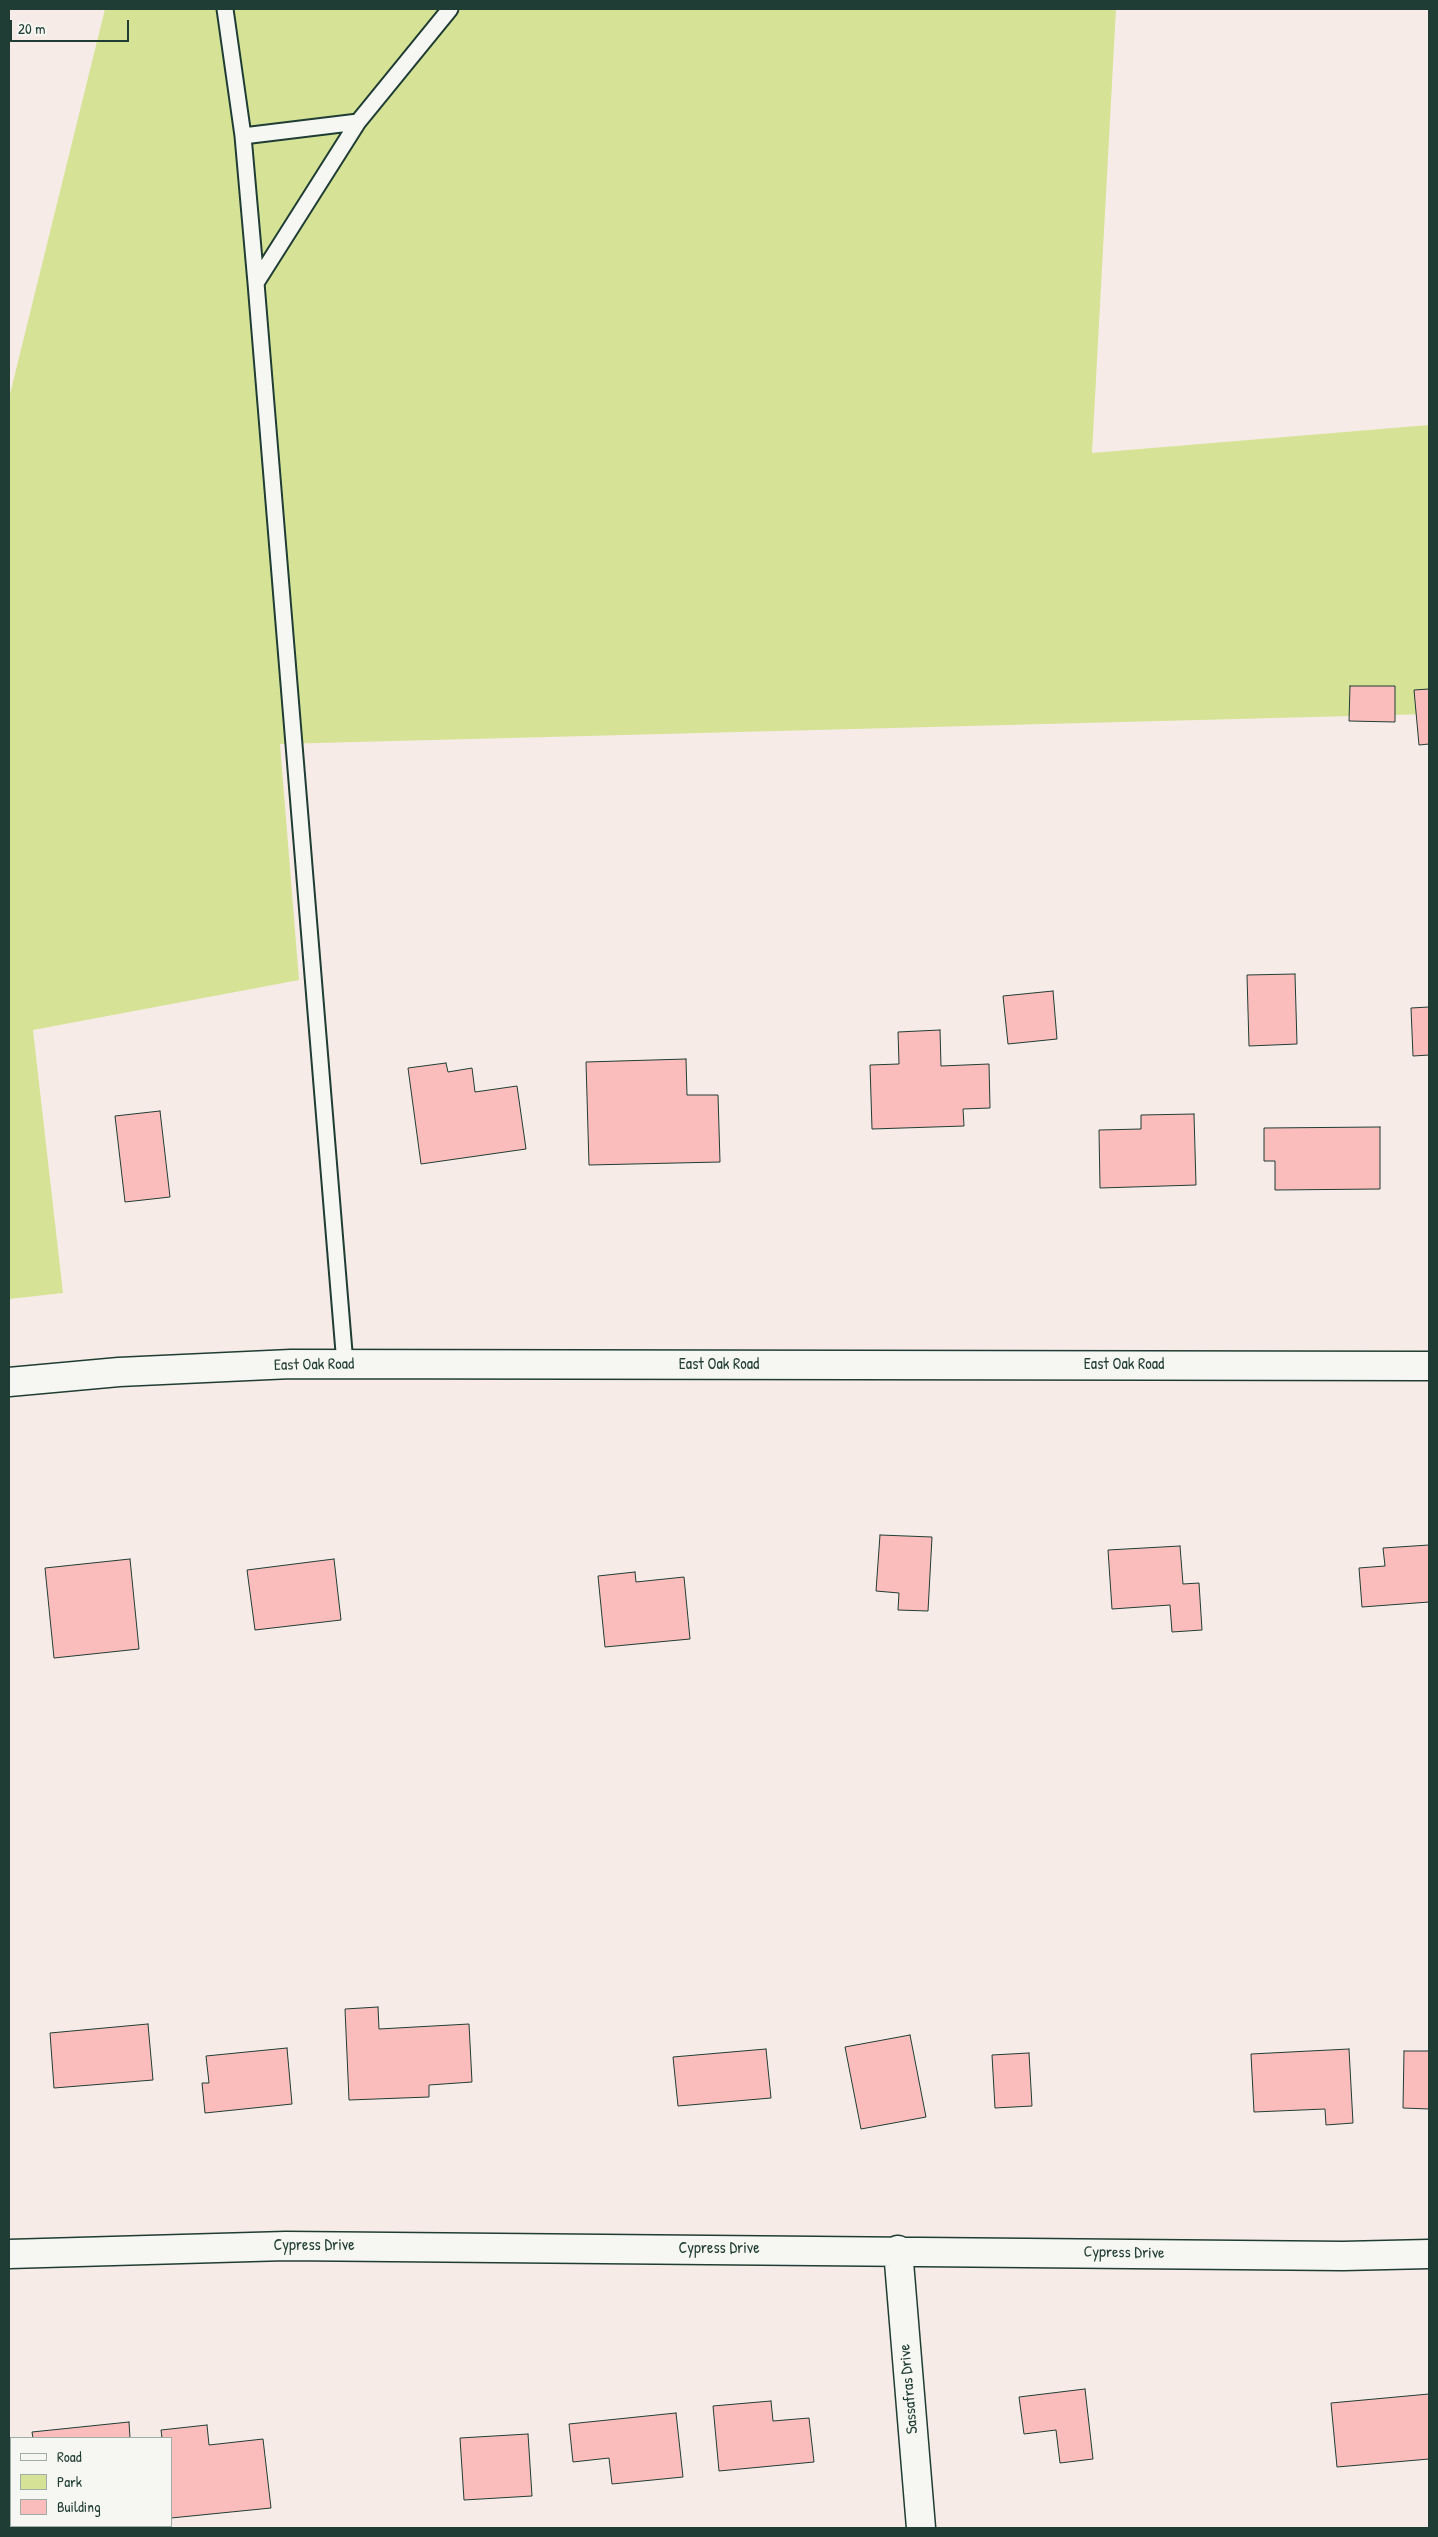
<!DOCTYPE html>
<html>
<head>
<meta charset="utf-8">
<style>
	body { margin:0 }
	#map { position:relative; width:1438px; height:2537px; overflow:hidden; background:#f7ebe7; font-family:"Patrick Hand",sans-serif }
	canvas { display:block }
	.frame { position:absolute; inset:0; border:10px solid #1f3d34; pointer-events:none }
	.legend { position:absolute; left:10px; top:2437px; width:162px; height:90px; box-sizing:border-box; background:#f6f6f2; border:1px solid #a0aca6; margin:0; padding:6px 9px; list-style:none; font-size:15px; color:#1f3d34 }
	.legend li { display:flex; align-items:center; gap:10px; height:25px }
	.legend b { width:25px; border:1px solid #a0aca6 }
	.scale { position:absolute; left:10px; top:20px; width:119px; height:22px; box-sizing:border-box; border:2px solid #1f3d34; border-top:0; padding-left:6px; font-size:15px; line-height:18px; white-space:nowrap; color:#1f3d34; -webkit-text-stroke:4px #f6f6f2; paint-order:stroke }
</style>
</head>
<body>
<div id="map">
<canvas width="1438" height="2537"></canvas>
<div class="frame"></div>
<ul class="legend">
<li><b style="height:6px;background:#f6f6f2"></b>Road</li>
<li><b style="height:14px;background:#d6e396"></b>Park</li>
<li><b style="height:14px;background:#fabdbb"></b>Building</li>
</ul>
<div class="scale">20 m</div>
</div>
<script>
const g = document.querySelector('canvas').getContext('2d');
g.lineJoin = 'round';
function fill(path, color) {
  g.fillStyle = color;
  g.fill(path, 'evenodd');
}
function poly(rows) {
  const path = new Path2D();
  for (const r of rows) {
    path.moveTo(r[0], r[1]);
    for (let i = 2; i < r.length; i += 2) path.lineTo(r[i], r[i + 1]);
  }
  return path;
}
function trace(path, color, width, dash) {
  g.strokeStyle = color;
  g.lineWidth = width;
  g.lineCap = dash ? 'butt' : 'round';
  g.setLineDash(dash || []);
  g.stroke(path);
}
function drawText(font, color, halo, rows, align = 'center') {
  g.font = font + ' "Patrick Hand",sans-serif';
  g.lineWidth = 4.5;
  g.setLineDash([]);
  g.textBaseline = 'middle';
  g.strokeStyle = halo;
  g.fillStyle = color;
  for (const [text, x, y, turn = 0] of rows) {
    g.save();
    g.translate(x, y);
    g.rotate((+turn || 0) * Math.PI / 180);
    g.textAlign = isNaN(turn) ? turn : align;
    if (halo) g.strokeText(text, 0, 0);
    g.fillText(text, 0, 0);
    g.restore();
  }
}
fill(poly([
	[105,9,1116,9,1092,453,1429,425,1429,714,280,744,299,980,33,1030,63,1293,9,1299,9,398]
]), '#d6e396');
const building = poly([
	[1350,686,1395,686,1395,722,1349,721,1350,686],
	[1429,689,1429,744,1419,745,1414,690,1429,689],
	[1295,974,1297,1044,1249,1046,1247,975,1295,974],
	[1053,991,1057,1039,1008,1044,1003,996,1053,991],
	[1429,1007,1429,1055,1413,1056,1411,1008,1429,1007],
	[940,1030,941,1066,989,1064,990,1108,963,1109,964,1126,872,1129,870,1065,899,1064,898,1032,940,1030],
	[686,1059,687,1095,718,1095,720,1162,589,1165,586,1062,686,1059],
	[446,1063,448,1072,472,1068,475,1092,517,1086,526,1149,421,1164,408,1068,446,1063],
	[160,1111,170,1197,125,1202,115,1116,160,1111],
	[1194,1114,1196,1185,1100,1188,1099,1130,1141,1129,1141,1115,1194,1114],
	[1380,1127,1380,1189,1275,1190,1275,1161,1264,1161,1264,1128,1380,1127],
	[880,1535,932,1537,928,1611,898,1610,899,1593,876,1591,880,1535],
	[1429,1545,1429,1602,1362,1607,1359,1568,1385,1566,1383,1548,1429,1545],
	[1180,1546,1183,1584,1199,1583,1202,1630,1172,1632,1170,1605,1112,1609,1108,1550,1180,1546],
	[130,1559,139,1649,54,1658,45,1568,130,1559],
	[334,1559,341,1620,255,1630,247,1570,334,1559],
	[635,1572,636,1582,684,1577,690,1639,605,1647,598,1576,635,1572],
	[378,2007,379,2029,469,2024,472,2082,429,2085,429,2097,349,2100,345,2009,378,2007],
	[148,2024,153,2080,54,2088,50,2033,148,2024],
	[910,2035,926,2117,861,2129,845,2047,910,2035],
	[287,2048,292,2104,205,2113,202,2083,209,2083,206,2056,287,2048],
	[766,2049,771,2098,678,2106,673,2057,766,2049],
	[1349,2049,1353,2123,1326,2125,1325,2109,1254,2112,1251,2054,1349,2049],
	[1404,2051,1429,2051,1429,2109,1403,2108,1404,2051],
	[1029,2053,1032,2106,995,2108,992,2055,1029,2053],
	[1085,2389,1093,2459,1060,2463,1056,2430,1024,2434,1019,2397,1085,2389],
	[1429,2394,1429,2459,1337,2467,1331,2403,1429,2394],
	[771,2401,773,2421,809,2418,814,2462,719,2471,713,2406,771,2401],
	[676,2413,683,2477,612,2484,609,2458,573,2462,569,2424,676,2413],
	[129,2422,130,2438,33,2438,32,2432,129,2422],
	[207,2425,209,2445,263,2439,271,2508,171,2518,171,2438,162,2438,161,2430,207,2425],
	[528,2434,532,2496,464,2500,460,2438,528,2434]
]);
fill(building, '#fabdbb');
trace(building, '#1f3d34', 1);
const service = poly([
	[225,9,243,136,256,283,345,1364],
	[243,136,358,122],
	[256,283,358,122,450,9]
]);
const minor = poly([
	[898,2250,921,2528],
	[9,2254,286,2246,1343,2256,1429,2254]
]);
const tertiary = poly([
	[9,1382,119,1372,291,1364,1429,1366]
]);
trace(service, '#1f3d34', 19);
trace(minor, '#1f3d34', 31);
trace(tertiary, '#1f3d34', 31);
trace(service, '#f6f6f2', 15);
trace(minor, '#f6f6f2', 28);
trace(tertiary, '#f6f6f2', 28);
drawText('16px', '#1f3d34', '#f6f6f2', [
	["East Oak Road",314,1365,-1],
	["East Oak Road",719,1365],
	["East Oak Road",1124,1365],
	["Cypress Drive",314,2246],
	["Cypress Drive",719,2249],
	["Cypress Drive",1124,2253,1],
	["Sassafras Drive",909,2389,-95]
]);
</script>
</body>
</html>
